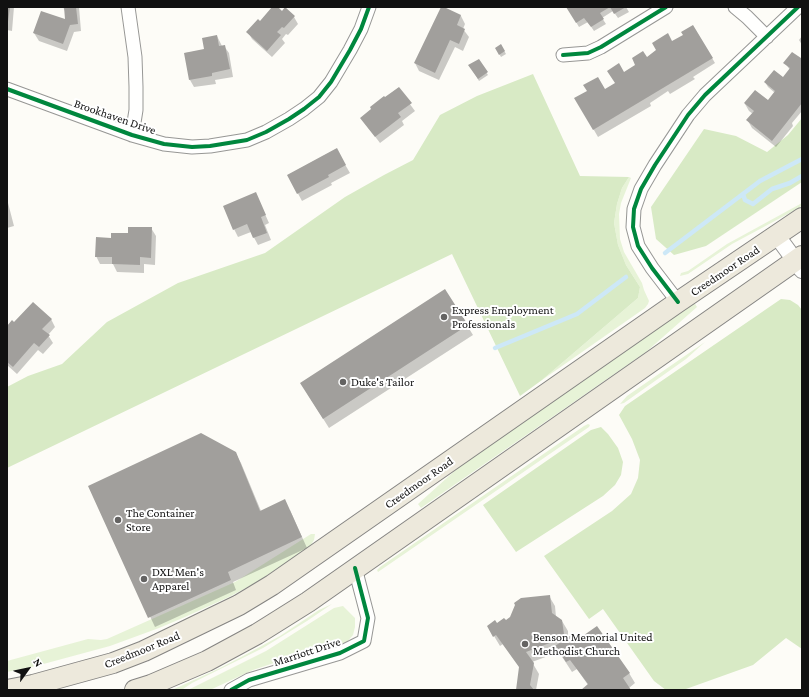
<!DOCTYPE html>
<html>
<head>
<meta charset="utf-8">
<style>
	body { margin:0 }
	#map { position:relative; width:809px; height:697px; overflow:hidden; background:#fdfcf7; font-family:"Crimson Pro",serif }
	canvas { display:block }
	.frame { position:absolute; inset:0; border:8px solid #111; pointer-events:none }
	.north { position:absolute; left:8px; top:649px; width:40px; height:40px; -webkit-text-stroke:3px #fff; paint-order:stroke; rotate:57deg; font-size:11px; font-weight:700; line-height:16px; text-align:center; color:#111 }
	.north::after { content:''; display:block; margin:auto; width:14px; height:18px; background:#111; clip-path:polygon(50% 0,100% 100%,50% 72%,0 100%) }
</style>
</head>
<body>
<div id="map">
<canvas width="809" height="697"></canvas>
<div class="frame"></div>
<div class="north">N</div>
</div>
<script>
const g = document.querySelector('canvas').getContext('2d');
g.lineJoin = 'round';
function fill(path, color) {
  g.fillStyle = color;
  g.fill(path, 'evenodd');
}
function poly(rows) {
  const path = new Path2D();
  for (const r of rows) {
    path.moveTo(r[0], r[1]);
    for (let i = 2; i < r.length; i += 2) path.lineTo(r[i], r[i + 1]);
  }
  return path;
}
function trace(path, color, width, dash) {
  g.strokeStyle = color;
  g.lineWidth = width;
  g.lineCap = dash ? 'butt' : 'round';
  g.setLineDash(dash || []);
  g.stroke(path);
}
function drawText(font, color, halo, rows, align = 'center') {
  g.font = font + ' "Crimson Pro",serif';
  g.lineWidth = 4;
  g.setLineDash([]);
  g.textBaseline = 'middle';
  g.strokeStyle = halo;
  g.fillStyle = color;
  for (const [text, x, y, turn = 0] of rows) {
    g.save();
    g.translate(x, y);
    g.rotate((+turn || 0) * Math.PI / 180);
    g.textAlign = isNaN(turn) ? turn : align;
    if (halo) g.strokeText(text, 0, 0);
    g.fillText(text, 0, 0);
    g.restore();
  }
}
fill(poly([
	[629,177,631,178,621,203,619,214,620,239,624,252,642,283,644,290,649,301,648,304,645,308,542,380,638,298,640,287,626,265,618,245,614,223,617,204,622,188],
	[802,203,802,205,799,208,732,244,688,274,680,276,681,273,688,271,727,244],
	[694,302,697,307,646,352,421,508,418,504,470,457],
	[705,342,686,359,624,403,620,404,627,396],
	[588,424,590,425,589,427,378,572,377,570,380,567,584,426],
	[311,534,315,534,314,540,311,545,305,550,257,582,229,597,185,617,159,628,110,646,36,666,7,672,7,661,88,639,101,640,107,639,235,582],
	[332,604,307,621,263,648,192,683,183,689,172,690,220,668,243,656,280,636,319,610],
	[343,606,355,618,355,627,353,635,347,642,339,645,292,657,253,670,210,690,188,690,266,651,334,608]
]), '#e7f3d7');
fill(poly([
	[533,74,580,176,629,177,622,188,617,204,614,223,618,245,626,265,640,287,638,298,542,380,520,396,452,254,7,468,7,387,28,376,62,364,107,322,178,283,265,253,345,197,384,175,413,160,440,115,477,96],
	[802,118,802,182,706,246,674,255,656,239,651,207,704,129,736,136,767,152,788,135],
	[781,299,790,300,798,305,802,310,802,649,786,638,753,665,686,689,666,690,654,681,603,609,589,619,544,556,612,511,631,494,638,478,640,460,632,439,619,415,625,406],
	[601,427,608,434,618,448,623,462,621,475,615,485,603,496,516,552,483,505,591,430]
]), '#d8eac5');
fill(poly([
	[7,7,14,7,12,31,7,30],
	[63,7,79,7,81,31,74,32,67,51,39,41,34,33,66,21,65,11],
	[274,7,276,7,282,12,294,17,298,24,288,35,286,34,282,39,285,43,272,57,252,39,248,32,260,22],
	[442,7,461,16,465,24,463,29,469,37,463,51,455,47,439,80,419,71,415,63],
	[567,7,626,7,629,12,618,18,613,11,602,18,606,24,594,31,588,22,579,27],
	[693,26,715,63,693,77,695,79,670,94,668,91,650,103,651,106,598,137,576,99,605,91,616,83,624,73,684,35],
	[217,36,222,46,224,46,229,53,233,77,215,80,216,84,194,87,190,80,185,53,205,50],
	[802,36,802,45,799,40],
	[501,45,506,54,501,57,496,48],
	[478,60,488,75,479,81,470,66],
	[802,61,802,111,792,123,793,126,776,147,752,128,748,121,753,114,749,111,745,104,768,102,775,93,768,87,765,82,783,79,790,70,785,63],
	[398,88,415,111,402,121,404,125,380,143,361,118],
	[336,149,350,173,331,183,332,185,302,201,288,175],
	[256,194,269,223,265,225,271,240,258,245,251,232,238,237,234,229],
	[7,199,14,226,7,228],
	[151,228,156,236,155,265,144,264,144,273,117,272,113,264,100,264,96,256,112,239],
	[445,290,473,335,329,428,307,393],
	[51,319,55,327,48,335,53,343,43,354,38,350,17,374,7,365,7,327,15,323],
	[235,452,241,463,261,511,290,510,307,548,233,582,236,590,155,627,89,487],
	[549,596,555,606,556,617,562,621,568,631,568,639,576,641,629,673,635,683,629,688,630,690,583,690,588,685,577,669,572,672,559,652,532,662,539,674,536,690,517,690,520,668,503,644,500,646,488,626,496,625,506,621]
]), '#0003');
trace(poly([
	[743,194,745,200,753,204,772,189,790,183,802,176],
	[665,253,760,181,802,159],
	[495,348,577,314,626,277]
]), '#cde8f7', 4.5);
fill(poly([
	[7,7,10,7,8,22,7,22],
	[64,7,76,7,78,24,70,25,63,44,33,33,41,11,65,19],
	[272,7,278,7,282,11,285,7,295,16,284,28,282,27,277,32,281,35,267,51,246,32,258,19,260,21],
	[441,7,444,7,461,15,457,25,465,29,459,44,450,40,435,73,414,63],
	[566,7,626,7,614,14,610,7,600,13,604,19,591,27,584,18,576,23],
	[693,25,713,58,593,130,574,98,587,91,583,85,598,77,605,89,615,83,607,71,619,63,624,72,635,65,632,58,643,51,647,57,656,50,652,43,668,33,672,41,683,35,681,32],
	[217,35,219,46,225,45,230,69,212,73,212,76,189,80,184,53,204,49,202,38],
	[501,44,505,51,499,55,495,48],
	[792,52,801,58,802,57,802,103,772,141,746,120,754,111,744,103,755,90,768,100,775,91,764,82,774,70,783,77,790,68,783,63],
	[479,59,488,72,478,79,468,65],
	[399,87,412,103,398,113,401,117,375,137,360,118,371,109,370,107,384,96,385,97],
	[337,148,346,165,328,175,329,177,297,194,287,175],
	[256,192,266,215,261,217,267,233,253,238,247,224,233,230,223,206],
	[128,227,152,227,151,258,140,257,140,265,112,264,112,257,95,257,96,237,111,238,111,233,128,233],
	[445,289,468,325,323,419,300,383],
	[33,302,52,319,42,329,50,335,39,347,34,343,13,367,7,362,7,326,12,320,14,322],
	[201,433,236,452,260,511,285,499,302,537,228,572,231,580,148,618,88,486],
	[550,595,552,613,562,620,564,634,555,641,526,652,534,663,530,685,534,690,516,690,519,667,496,635,493,637,487,626,495,620,497,623,504,618,506,620,510,617,515,605,514,603,521,598],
	[597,626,630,673,623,678,631,690,581,690,588,684,570,660,566,662,555,646,573,634,577,640]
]), '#a19f9c');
const minor = poly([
	[128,7,135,57,136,87,136,110,132,135],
	[735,7,747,17,767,37],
	[563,55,588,53,601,47,666,7],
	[7,89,132,135,164,144,192,147,210,146,247,140,266,132,289,119,304,109,319,97,331,82,350,50,361,29,369,7],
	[678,302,652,268,638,246,633,227,634,209,641,189,655,165,688,115,705,95,798,7],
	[231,690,249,680,340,653,364,641,368,618,355,568]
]);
const tertiary = poly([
	[777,236,802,270]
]);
const primary = poly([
	[7,690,33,685,113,663,144,651,239,605,272,585,678,302,802,218],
	[135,690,151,685,207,661,257,634,308,602,802,256]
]);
trace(minor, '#979795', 15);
trace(tertiary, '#979795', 18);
trace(primary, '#858482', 22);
trace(minor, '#fffffe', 13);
trace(tertiary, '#fffffe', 16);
trace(primary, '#ede9dc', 20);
trace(poly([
	[563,55,588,53,601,47,666,7],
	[7,89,132,135,164,144,192,147,210,146,247,140,266,132,289,119,304,109,319,97,331,82,350,50,361,29,369,7],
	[678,302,652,268,638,246,633,227,634,209,641,189,655,165,688,115,705,95,798,7],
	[231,690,249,680,340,653,364,641,368,618,355,568]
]), '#00873e', 4);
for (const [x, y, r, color] of [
	[444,317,4,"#646362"],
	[343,382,4,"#646362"],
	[118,520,4,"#646362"],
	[144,579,4,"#646362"],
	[525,644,4,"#646362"]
]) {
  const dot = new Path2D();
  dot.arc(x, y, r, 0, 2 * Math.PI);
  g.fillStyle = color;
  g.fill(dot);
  trace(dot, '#fff', 1.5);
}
drawText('12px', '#111', '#fff', [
	["Brookhaven Drive",115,117,19],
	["Creedmoor Road",725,271,-34],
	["Creedmoor Road",419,483,-35],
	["Creedmoor Road",142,650,-22],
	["Marriott Drive",307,652,-18]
]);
drawText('12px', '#111', '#fff', [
	["Express Employment",452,310],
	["Professionals",452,324],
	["Duke's Tailor",351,382],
	["The Container",126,513],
	["Store",126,527],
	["DXL Men's",152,572],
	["Apparel",152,586],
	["Benson Memorial United",533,637],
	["Methodist Church",533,651]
], 'left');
</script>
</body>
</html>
